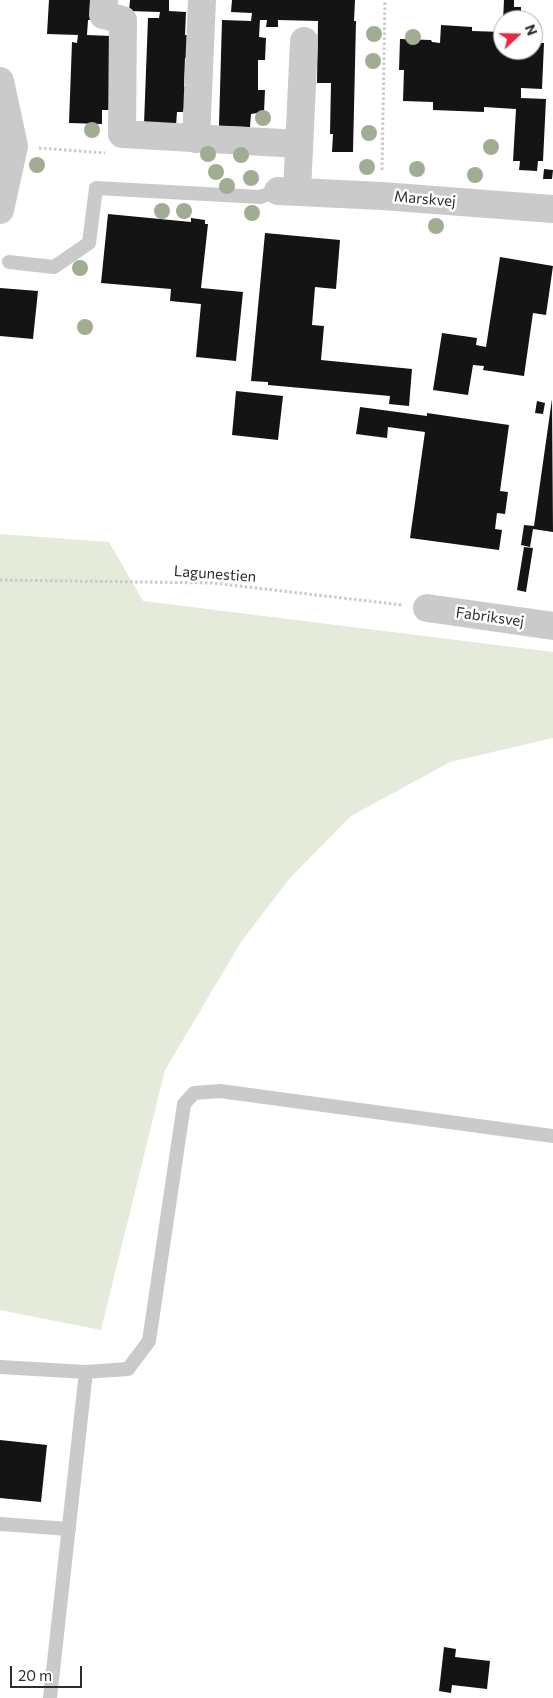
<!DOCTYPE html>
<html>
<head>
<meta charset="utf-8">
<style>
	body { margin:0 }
	#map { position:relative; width:553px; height:1698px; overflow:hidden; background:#fff; font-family:Commissioner,sans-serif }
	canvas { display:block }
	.north { position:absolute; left:493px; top:10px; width:50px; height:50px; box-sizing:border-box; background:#fff; border:1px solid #ababab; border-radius:50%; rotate:69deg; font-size:14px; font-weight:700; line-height:20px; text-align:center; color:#2d2d2d }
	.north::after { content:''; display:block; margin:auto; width:18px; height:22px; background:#ea2941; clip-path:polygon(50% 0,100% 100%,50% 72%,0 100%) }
	.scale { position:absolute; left:10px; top:1666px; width:72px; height:22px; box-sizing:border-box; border:2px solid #2d2d2d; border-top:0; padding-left:6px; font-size:15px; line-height:18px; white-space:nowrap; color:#2d2d2d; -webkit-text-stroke:4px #fff; paint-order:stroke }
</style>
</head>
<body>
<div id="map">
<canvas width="553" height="1698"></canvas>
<div class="north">N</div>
<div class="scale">20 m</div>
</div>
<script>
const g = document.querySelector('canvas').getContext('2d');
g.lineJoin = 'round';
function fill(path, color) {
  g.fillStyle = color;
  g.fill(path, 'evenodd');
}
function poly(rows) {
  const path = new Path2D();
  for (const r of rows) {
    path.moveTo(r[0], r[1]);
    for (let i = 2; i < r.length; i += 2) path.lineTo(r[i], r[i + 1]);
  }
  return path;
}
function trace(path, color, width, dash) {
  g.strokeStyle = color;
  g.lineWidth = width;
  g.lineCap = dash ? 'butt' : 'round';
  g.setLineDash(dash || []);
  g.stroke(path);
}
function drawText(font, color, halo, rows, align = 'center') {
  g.font = font + ' Commissioner,sans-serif';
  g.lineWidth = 5;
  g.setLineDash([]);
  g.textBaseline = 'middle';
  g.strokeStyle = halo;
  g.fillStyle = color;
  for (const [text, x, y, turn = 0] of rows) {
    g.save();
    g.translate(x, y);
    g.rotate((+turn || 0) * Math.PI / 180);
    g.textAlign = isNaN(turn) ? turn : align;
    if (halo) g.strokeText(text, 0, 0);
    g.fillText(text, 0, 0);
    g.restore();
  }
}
fill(poly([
	[0,534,109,542,143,601,553,652,553,738,450,762,351,816,289,879,241,942,165,1070,101,1330,0,1310]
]), '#e4ebda');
fill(poly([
	[49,0,95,0,94,20,88,20,87,35,111,36,109,110,102,110,102,124,69,123,72,42,77,43,78,35,47,34],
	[130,0,169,0,169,11,186,12,185,35,192,35,191,58,185,58,184,87,190,88,183,112,177,112,176,126,144,124,148,18,159,18,160,12,129,11],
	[232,0,355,0,354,21,356,21,353,152,332,152,333,134,330,134,331,83,317,83,318,21,278,20,278,27,266,27,267,20,260,20,259,37,266,38,265,60,258,60,258,90,265,90,264,112,251,114,250,127,219,126,222,20,251,21,252,13,231,12],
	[504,0,514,0,514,7,521,7,521,20,503,20],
	[441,25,472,27,472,31,503,32,503,50,533,50,533,43,544,43,542,89,521,88,521,98,546,99,543,161,538,161,537,171,519,170,520,161,513,161,516,109,484,107,484,112,433,110,433,102,403,101,404,70,399,70,400,39,431,40,432,42,440,43],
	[544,169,553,170,552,179,543,179],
	[108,214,191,222,191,218,205,220,205,224,208,224,201,288,243,292,236,361,196,357,201,304,170,301,171,289,101,283],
	[265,233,340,240,336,289,315,287,312,325,324,326,321,360,412,369,409,406,389,404,390,396,268,385,268,382,251,381],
	[500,257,553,266,546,315,533,313,524,376,483,370,484,366,473,365,468,395,433,390,442,333,477,338,476,345,486,347],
	[0,288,38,291,33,339,0,336],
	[236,391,283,396,278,440,232,435],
	[552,399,553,532,533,529,530,547,521,545,524,525,534,526],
	[537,401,545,403,543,414,535,413],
	[360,407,427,416,427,413,509,425,500,491,508,492,505,514,497,513,495,529,502,530,499,550,410,538,425,432,388,427,387,438,356,434],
	[524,547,533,548,526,592,517,590],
	[0,1440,47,1445,41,1502,0,1498],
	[444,1647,456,1649,455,1657,490,1661,487,1689,452,1685,451,1693,439,1691]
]), '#141414');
trace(poly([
	[39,148,105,153],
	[382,170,385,0],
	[0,580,213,583,403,605]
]), '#cacaca', 3, [2.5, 2.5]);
trace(poly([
	[9,262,54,267,89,243,96,188,260,197,278,191],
	[0,1367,86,1372],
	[0,1524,69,1529],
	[50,1698,86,1372,128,1369,149,1341,184,1104,194,1093,220,1091,553,1136]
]), '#cacaca', 14);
trace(poly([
	[104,0,103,15,123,20,122,134,299,144],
	[0,81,14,146,0,210],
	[196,139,202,0],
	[278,191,382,196,553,209],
	[297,192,304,41],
	[427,608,553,626]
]), '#cacaca', 28);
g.fillStyle = '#a0ad92';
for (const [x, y] of [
	[374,34],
	[413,37],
	[373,61],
	[263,118],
	[92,130],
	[369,133],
	[491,147],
	[208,154],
	[241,155],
	[37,165],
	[367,167],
	[417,169],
	[216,172],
	[475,175],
	[251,178],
	[227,186],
	[162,211],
	[184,211],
	[252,213],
	[436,226],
	[80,268],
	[85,327]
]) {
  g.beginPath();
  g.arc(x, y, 8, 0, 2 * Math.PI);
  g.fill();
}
drawText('15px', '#2d2d2d', '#fff', [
	["Marskvej",425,199,5],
	["Lagunestien",215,574,4],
	["Fabriksvej",490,617,8]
]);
</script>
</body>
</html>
